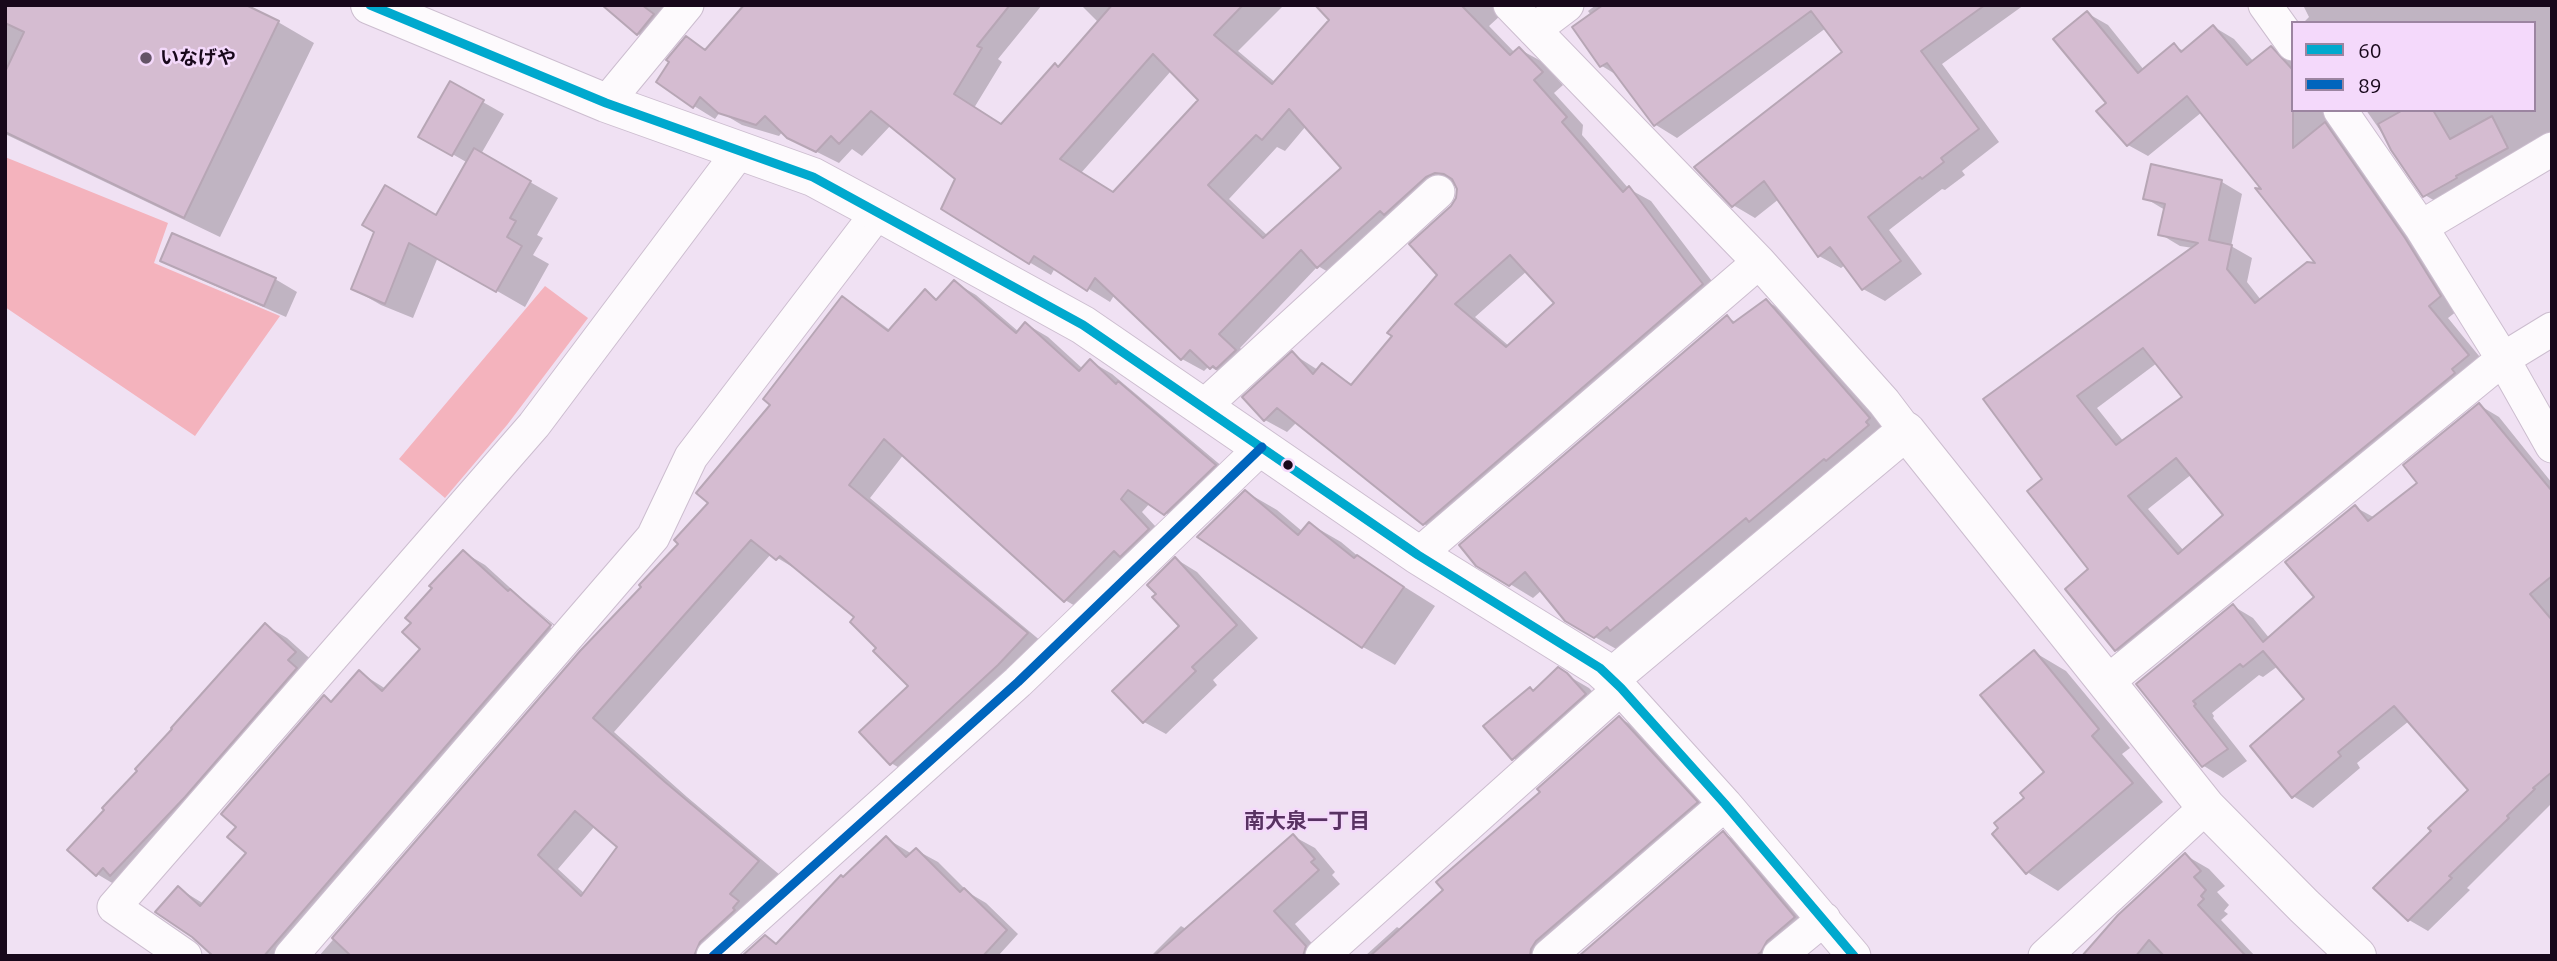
<!DOCTYPE html>
<html>
<head>
<meta charset="utf-8">
<style>
	body { margin:0 }
	#map { position:relative; width:2557px; height:961px; overflow:hidden; background:#f0e1f3; font-family:Ubuntu,sans-serif }
	canvas { display:block }
	.frame { position:absolute; inset:0; border:7px solid #18081b; pointer-events:none }
	.legend { position:absolute; left:2291px; top:21px; width:245px; height:91px; box-sizing:border-box; background:#f4d9fb; border:2px solid #9c85a1; margin:0; padding:9px 12px; list-style:none; font-size:21px; color:#18081b }
	.legend li { display:flex; align-items:center; gap:14px; height:35px }
	.legend b { width:35px; border:2px solid #9c85a1 }
</style>
</head>
<body>
<div id="map">
<canvas width="2557" height="961"></canvas>
<div class="frame"></div>
<ul class="legend">
<li><b style="height:9px;background:#00a9ce"></b>60</li>
<li><b style="height:9px;background:#0065bd"></b>89</li>
</ul>
</div>
<script>
const g = document.querySelector('canvas').getContext('2d');
g.lineJoin = 'round';
function fill(path, color) {
  g.fillStyle = color;
  g.fill(path, 'evenodd');
}
function poly(rows) {
  const path = new Path2D();
  for (const r of rows) {
    path.moveTo(r[0], r[1]);
    for (let i = 2; i < r.length; i += 2) path.lineTo(r[i], r[i + 1]);
  }
  return path;
}
function trace(path, color, width, dash) {
  g.strokeStyle = color;
  g.lineWidth = width;
  g.lineCap = dash ? 'butt' : 'round';
  g.setLineDash(dash || []);
  g.stroke(path);
}
function drawText(font, color, halo, rows, align = 'center') {
  g.font = font + ' Ubuntu,"Noto Sans JP",sans-serif';
  g.lineWidth = 5;
  g.setLineDash([]);
  g.textBaseline = 'middle';
  g.strokeStyle = halo;
  g.fillStyle = color;
  for (const [text, x, y, turn = 0] of rows) {
    g.save();
    g.translate(x, y);
    g.rotate((+turn || 0) * Math.PI / 180);
    g.textAlign = isNaN(turn) ? turn : align;
    if (halo) g.strokeText(text, 0, 0);
    g.fillText(text, 0, 0);
    g.restore();
  }
}
fill(poly([
	[5,157,168,223,154,263,280,316,195,436,5,307],
	[545,286,588,318,507,425,445,498,399,459]
]), '#f4b3bd');
fill(poly([
	[5,5,278,22,314,43,220,237,5,134],
	[605,5,687,5,660,46,638,34],
	[746,5,1042,5,998,59,1002,62,974,108,1002,125,1059,68,1099,23,1081,5,1284,5,1238,51,1276,83,1331,20,1317,5,1491,5,1501,15,1489,26,1515,53,1519,49,1541,61,1563,85,1554,93,1583,125,1582,135,1629,189,1651,201,1724,297,1446,536,1424,524,1297,422,1287,432,1265,420,1293,354,1318,370,1322,365,1353,385,1394,336,1439,275,1452,207,1458,199,1457,185,1448,189,1340,279,1318,266,1240,348,1257,364,1233,380,1209,366,1204,371,1182,359,1115,294,1110,302,1055,268,1051,275,1029,262,957,179,891,125,862,156,852,149,839,163,811,149,783,131,779,136,742,125,720,112,715,119,694,106,687,39,707,50],
	[1171,71,1200,100,1114,194,1081,173],
	[1306,126,1344,168,1268,236,1229,199,1277,147,1285,151],
	[1527,271,1556,304,1509,346,1475,317],
	[1596,5,2024,5,1942,64,1999,142,1962,171,1965,175,1945,190,1942,189,1889,230,1922,274,1885,301,1863,289,1845,265,1841,268,1819,256,1779,199,1755,218,1733,205,1845,52,1826,28,1677,138,1656,125,1620,77,1602,66,1574,28,1591,15,1588,11],
	[2303,5,2552,5,2552,147,2445,207,2425,195,2366,110,2534,110,2534,23,2303,23,2309,17],
	[2087,13,2108,25,2144,70,2174,46,2184,51,2214,27,2234,39,2254,62,2271,48,2292,60,2293,110,2346,110,2461,308,2448,318,2488,367,2137,661,2116,650,2090,569,2045,479,1986,400,2193,248,2180,246,2160,234,2165,210,2145,198,2152,166,2222,182,2242,194,2231,246,2252,258,2247,282,2261,300,2320,266,2266,192,2202,112,2148,156,2128,145,2108,103],
	[2157,363,2184,397,2124,442,2097,408],
	[2192,474,2226,516,2184,551,2148,509],
	[451,84,504,114,481,154,558,198,537,235,543,238,533,255,549,264,525,307,438,257,413,318,381,305,353,289,437,217,468,163,421,136],
	[162,260,275,279,297,292,286,317,184,272],
	[954,282,976,295,1019,332,1026,324,1048,337,1083,369,1090,361,1112,374,1236,478,1187,526,1150,503,1142,512,1170,542,1087,613,1065,600,904,454,870,498,1048,647,913,776,891,763,911,686,878,648,857,617,799,571,771,554,614,732,687,797,780,875,721,956,319,956,581,652,643,587,680,544,710,503,843,298,864,311,891,331,925,292,939,300],
	[595,826,620,847,585,894,558,869],
	[1766,301,1789,314,1892,432,1618,650,1595,637,1542,590,1533,598,1510,584,1727,317,1737,323],
	[2479,405,2499,417,2552,483,2552,803,2467,888,2470,890,2428,931,2409,920,2433,831,2470,790,2409,721,2357,763,2360,768,2313,808,2293,796,2307,700,2278,666,2263,677,2259,675,2212,713,2214,716,2213,718,2247,761,2223,778,2204,766,2138,684,2233,606,2253,618,2270,639,2316,597,2355,507,2375,518,2420,483],
	[1246,492,1277,510,1303,532,1310,524,1341,542,1365,562,1435,606,1395,665,1363,647,1199,536],
	[463,552,485,565,519,596,513,595,557,633,559,630,524,600,572,639,298,956,215,956,178,888,204,904,249,852,324,698,333,702,359,672,386,689,423,649],
	[1176,559,1197,572,1258,638,1213,680,1217,685,1166,734,1144,722,1182,626],
	[265,625,287,638,317,665,119,887,97,874,140,771],
	[2034,652,2066,671,2130,748,2122,754,2163,802,2058,891,2027,872,2026,798,2047,773],
	[1558,670,1589,688,1607,707,1535,771,1513,758],
	[1619,718,1641,730,1718,816,1557,956,1365,956,1397,927,1402,930,1446,890],
	[1723,833,1745,846,1816,930,1789,956,1581,956],
	[1293,836,1315,848,1335,872,1332,875,1340,884,1295,924,1323,956,1151,956,1181,926,1186,929],
	[886,838,912,854,916,850,938,862,969,893,986,903,1018,934,998,956,745,956,765,937,778,945],
	[2185,855,2209,869,2225,886,2217,892,2229,905,2224,911,2228,914,2221,920,2255,956,2085,956]
]), '#0003');
const building = poly([
	[5,5,246,5,279,21,184,218,5,132,5,72,24,32,5,23,5,5],
	[602,5,642,5,654,14,637,35,602,5],
	[744,5,1010,5,977,46,982,48,954,94,1001,124,1055,63,1058,67,1112,5,1243,5,1214,35,1272,84,1329,20,1315,5,1461,5,1510,55,1519,47,1543,72,1534,80,1567,117,1562,122,1623,192,1629,186,1703,284,1423,525,1277,408,1264,421,1242,397,1292,351,1313,374,1322,363,1351,385,1392,336,1387,333,1437,275,1409,244,1451,206,1456,198,1457,189,1452,179,1444,174,1435,173,1426,177,1384,215,1380,211,1317,268,1301,250,1219,334,1236,350,1216,369,1213,366,1210,369,1190,350,1181,360,1095,278,1087,291,1034,256,1029,264,941,209,955,179,871,111,839,144,831,136,816,152,787,138,765,116,756,125,718,113,700,97,693,108,656,82,669,62,666,60,686,36,705,50,744,5],
	[1153,54,1198,100,1113,192,1060,159,1153,54],
	[1289,109,1341,168,1263,238,1208,185,1256,135,1262,140,1289,109],
	[1510,255,1554,303,1506,347,1455,304,1510,255],
	[1603,5,1985,5,1921,51,1979,129,1941,158,1944,162,1922,179,1920,177,1868,217,1901,261,1862,290,1830,247,1818,257,1764,181,1732,207,1694,167,1842,52,1811,11,1654,126,1607,63,1600,67,1572,27,1603,5],
	[2087,11,2138,73,2174,43,2181,52,2213,25,2247,65,2271,46,2293,70,2293,148,2325,122,2405,238,2441,296,2429,306,2469,355,2452,369,2455,373,2115,651,2065,589,2088,569,2027,491,2042,479,1983,399,2198,243,2158,235,2165,204,2143,199,2151,164,2222,180,2209,240,2232,245,2227,269,2255,303,2307,262,2315,263,2255,188,2261,189,2187,96,2127,146,2096,111,2106,103,2053,39,2087,11],
	[2143,348,2182,397,2116,445,2077,396,2143,348],
	[2176,458,2223,515,2178,554,2128,496,2176,458],
	[450,81,484,100,452,156,418,137,450,81],
	[2403,110,2433,110,2450,139,2492,116,2508,148,2456,176,2457,178,2423,197,2391,150,2378,124,2403,110],
	[474,148,531,181,510,218,516,221,507,237,522,246,496,292,409,243,385,304,351,289,374,232,362,225,385,185,436,215,474,148],
	[172,233,276,278,264,306,160,261,172,233],
	[954,280,1016,333,1025,322,1079,371,1090,359,1116,384,1118,381,1216,465,1164,515,1128,490,1121,499,1149,529,1120,557,1114,551,1064,602,884,439,849,485,1028,633,998,665,890,765,859,732,908,686,873,651,876,648,850,622,854,617,780,556,776,560,751,540,593,718,665,782,759,861,730,894,739,901,733,908,735,910,700,942,694,956,351,956,332,938,580,651,641,587,639,585,678,544,674,540,708,503,696,493,770,405,763,399,842,296,888,331,925,289,936,300,954,280],
	[575,811,617,847,581,896,538,855,575,811],
	[1766,299,1870,418,1866,422,1869,425,1826,461,1824,459,1749,522,1746,518,1610,631,1607,627,1594,638,1565,621,1525,572,1509,586,1476,566,1459,545,1727,315,1733,323,1766,299],
	[2479,403,2552,491,2552,576,2530,594,2552,620,2552,772,2533,788,2535,789,2507,816,2509,818,2449,876,2452,878,2408,921,2373,888,2431,831,2428,828,2468,790,2394,706,2338,752,2341,756,2292,798,2250,746,2304,699,2263,651,2243,667,2240,664,2193,701,2196,704,2194,706,2228,749,2202,767,2136,684,2233,604,2263,642,2314,597,2285,562,2355,505,2368,521,2417,483,2403,465,2479,403],
	[1245,490,1298,535,1309,522,1354,558,1357,555,1404,587,1362,648,1197,537,1245,490],
	[463,550,508,591,510,589,551,625,264,956,213,956,192,937,155,912,178,886,200,906,246,853,227,837,236,827,221,814,324,695,331,702,359,670,382,691,420,649,402,632,411,623,405,618,432,588,429,586,463,550],
	[1175,557,1237,625,1192,667,1196,671,1143,723,1112,691,1179,626,1152,597,1156,594,1147,585,1175,557],
	[265,623,296,652,288,660,297,668,185,797,110,876,103,868,96,876,67,850,104,810,102,808,137,771,135,769,172,729,171,728,265,623],
	[2034,650,2099,729,2092,736,2133,783,2026,874,1992,834,1998,828,1994,823,2024,798,2020,793,2044,772,1980,695,2034,650],
	[1558,667,1567,673,1586,694,1512,760,1483,726,1530,687,1533,691,1558,667],
	[1619,716,1698,802,1536,941,1531,949,1530,956,1370,956,1443,890,1436,882,1540,792,1537,789,1619,716],
	[1723,831,1795,917,1767,941,1761,952,1756,956,1579,956,1723,831],
	[1293,834,1315,859,1311,862,1319,870,1274,911,1306,946,1303,956,1154,956,1293,834],
	[886,836,906,857,916,848,960,892,964,888,1007,930,983,956,742,956,765,935,776,944,841,875,843,877,886,836],
	[2185,853,2201,871,2194,877,2206,890,2201,896,2204,899,2198,905,2246,956,2164,956,2149,940,2136,956,2082,956,2118,915,2185,853]
]);
fill(building, '#d5bcd1');
trace(building, '#b7a6b5', 2);
const street = poly([
	[1510,5,1759,262,1884,402,1906,431],
	[2265,5,2293,44],
	[1534,30,1567,5],
	[606,103,687,5],
	[2340,110,2421,227,2503,359,2552,446],
	[2421,227,2552,149],
	[1202,408,1438,192],
	[1418,555,1759,262],
	[1611,678,1725,804,1854,956],
	[2106,683,2503,359,2552,329],
	[185,956,114,907,534,425,739,152],
	[291,956,653,537,691,457,878,212],
	[713,956,1018,682,1262,447],
	[1322,956,1621,688],
	[1549,956,1725,804],
	[1779,956,1824,919],
	[2045,956,2206,807]
]);
const secondary = poly([
	[370,5,606,103,813,177,878,212,1083,325,1418,555,1600,668,1611,678,1906,431,2206,807,2304,906,2357,956]
]);
trace(street, '#ccbdcf', 35);
trace(secondary, '#ccbdcf', 40);
trace(street, '#fdfafd', 33);
trace(secondary, '#fdfafd', 38);
trace(poly([
	[370,5,606,103,813,177,1083,325,1418,555,1600,668,1621,688,1725,804,1854,956]
]), '#00a9ce', 9);
trace(poly([
	[713,956,1018,682,1262,447]
]), '#0065bd', 9);
for (const [x, y, r, color] of [
	[146,58,7,"#645467"],
	[1288,465,6,"#18081b"]
]) {
  const dot = new Path2D();
  dot.arc(x, y, r, 0, 2 * Math.PI);
  g.fillStyle = color;
  g.fill(dot);
  trace(dot, '#f4d9fb', 2.5);
}
drawText('bold 19px', '#18081b', '#f4d9fb', [
	["いなげや",160,58]
], 'left');
drawText('bold 21px', '#583262', '#f4d9fb', [
	["南大泉一丁目",1307,821]
]);
</script>
</body>
</html>
